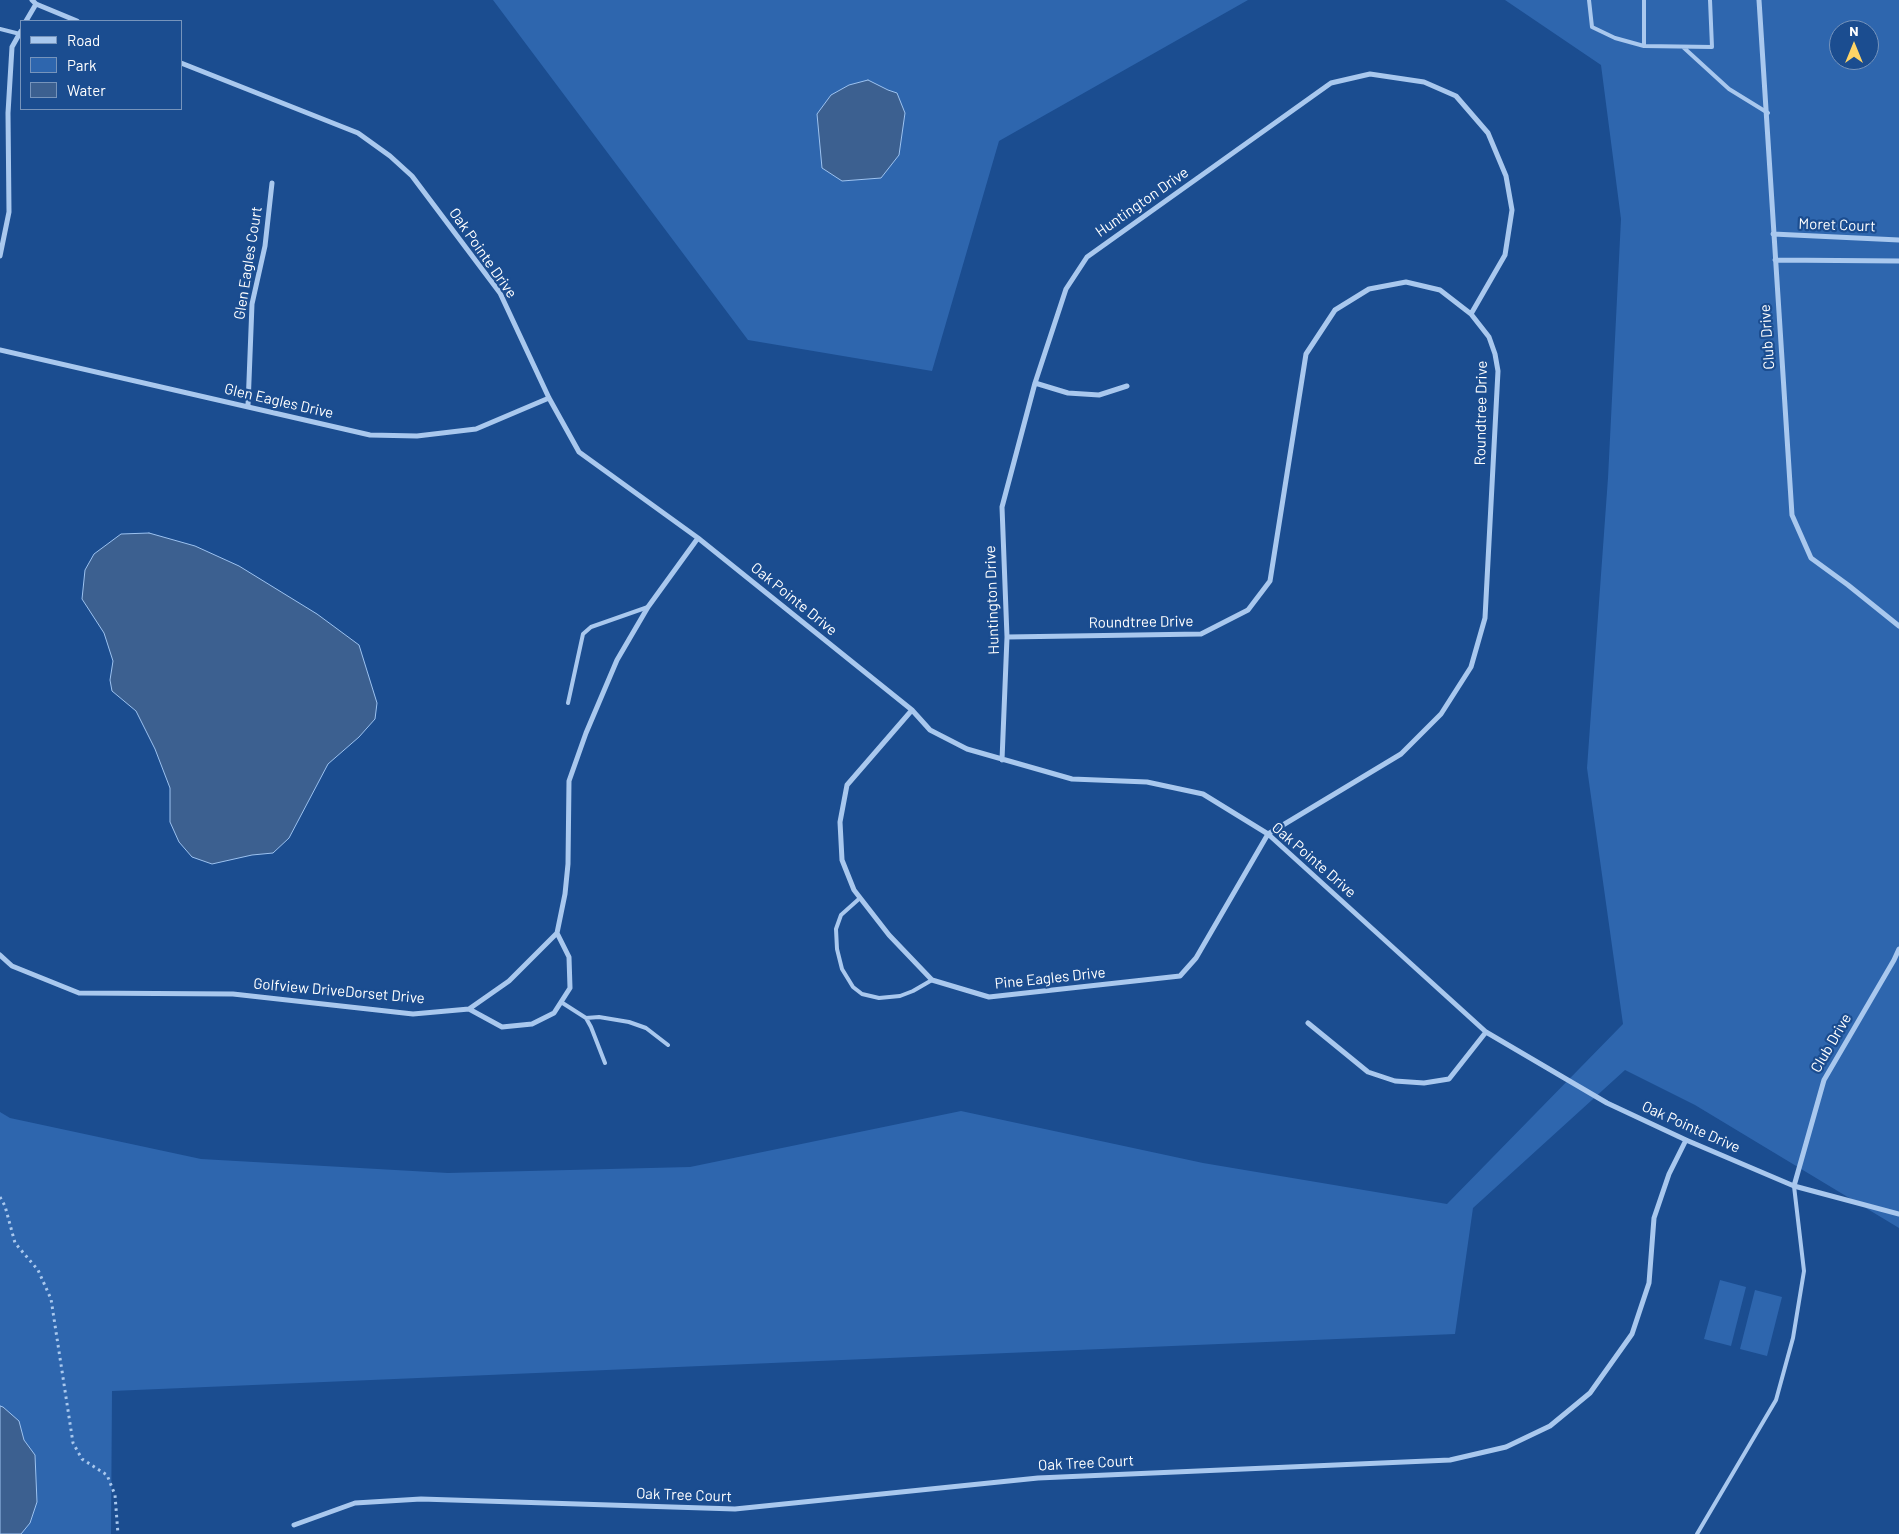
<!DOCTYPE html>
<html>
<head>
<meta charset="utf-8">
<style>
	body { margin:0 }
	#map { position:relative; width:1899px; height:1534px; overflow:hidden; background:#1b4d90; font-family:Barlow,sans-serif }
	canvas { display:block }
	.legend { position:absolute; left:20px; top:20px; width:162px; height:90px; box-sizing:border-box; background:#1b4d90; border:1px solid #7694bc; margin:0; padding:6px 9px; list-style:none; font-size:15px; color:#fff }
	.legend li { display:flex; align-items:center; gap:10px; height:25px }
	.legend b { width:25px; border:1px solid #7694bc }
	.north { position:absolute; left:1829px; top:20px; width:50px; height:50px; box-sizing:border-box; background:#1b4d90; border:1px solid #7694bc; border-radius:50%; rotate:0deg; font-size:14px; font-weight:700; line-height:20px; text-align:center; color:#fff }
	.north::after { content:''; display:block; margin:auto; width:18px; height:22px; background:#ffd466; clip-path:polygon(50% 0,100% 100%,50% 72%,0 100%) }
</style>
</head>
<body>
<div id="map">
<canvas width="1899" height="1534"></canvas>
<ul class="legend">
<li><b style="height:6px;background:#a9c8ee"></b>Road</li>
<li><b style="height:14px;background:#2e66ae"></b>Park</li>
<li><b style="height:14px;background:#3c6090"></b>Water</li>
</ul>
<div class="north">N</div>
</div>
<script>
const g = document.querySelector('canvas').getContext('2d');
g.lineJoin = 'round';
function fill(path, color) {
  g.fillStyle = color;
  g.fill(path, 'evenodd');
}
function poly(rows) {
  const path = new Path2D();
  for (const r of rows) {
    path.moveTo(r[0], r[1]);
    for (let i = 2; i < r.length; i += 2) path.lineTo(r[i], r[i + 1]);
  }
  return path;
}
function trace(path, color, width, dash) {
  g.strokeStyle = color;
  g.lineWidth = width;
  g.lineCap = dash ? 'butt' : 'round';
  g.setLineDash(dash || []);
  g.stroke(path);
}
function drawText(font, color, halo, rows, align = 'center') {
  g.font = font + ' Barlow,sans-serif';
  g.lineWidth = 4.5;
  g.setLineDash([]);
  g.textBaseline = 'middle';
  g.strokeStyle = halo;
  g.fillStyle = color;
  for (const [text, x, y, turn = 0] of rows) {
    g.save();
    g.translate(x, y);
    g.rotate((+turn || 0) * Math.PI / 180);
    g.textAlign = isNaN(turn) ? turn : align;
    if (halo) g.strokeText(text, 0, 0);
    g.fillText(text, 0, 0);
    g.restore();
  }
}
fill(poly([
	[493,0,1248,0,999,141,932,371,748,340],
	[1505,0,1899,0,1899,1228,1695,1105,1625,1070,1473,1208,1455,1334,112,1391,111,1534,0,1534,0,1112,10,1118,201,1159,448,1173,690,1167,961,1111,1203,1163,1447,1204,1623,1024,1587,768,1608,478,1621,219,1601,65],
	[1839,30,1869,30,1869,60,1839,60],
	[1720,1280,1746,1287,1731,1346,1704,1339],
	[1755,1290,1782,1297,1767,1356,1740,1349]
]), '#2e66ae');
const water = poly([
	[868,80,888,90,897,93,905,113,899,155,881,178,842,181,822,168,817,114,831,95,849,85,868,80],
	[149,533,195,546,239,566,317,614,359,645,377,703,375,719,359,737,328,764,289,838,273,853,252,855,212,864,192,857,179,842,170,822,170,788,155,749,136,711,112,691,110,680,113,661,104,633,82,599,85,570,94,554,121,534,149,533],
	[0,1406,3,1407,19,1421,24,1440,35,1455,37,1502,30,1523,21,1534,0,1534,0,1406]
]);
fill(water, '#3c6090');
trace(water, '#9cc2f0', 1);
trace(poly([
	[0,1197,5,1206,15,1243,38,1270,51,1299,73,1443,82,1459,107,1475,115,1495,118,1534]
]), '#a9c8ee', 3, [2.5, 4]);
trace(poly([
	[1589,0,1592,27,1615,38,1644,46],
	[1644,0,1644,46,1712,47,1710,0],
	[0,29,20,34],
	[1683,47,1729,89,1768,113],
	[568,703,583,634,591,627,648,607],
	[860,898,841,915,836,929,837,949,842,969,853,987,862,994,879,998,900,996,913,991,932,980],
	[561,1002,586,1018,591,1027,605,1063],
	[586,1018,599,1017,629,1022,646,1028,668,1045],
	[1697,1534,1776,1400,1793,1338,1804,1271,1794,1186]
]), '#a9c8ee', 4);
trace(poly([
	[32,0,36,4,77,21],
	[1759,0,1792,515,1811,558,1848,585,1899,626],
	[26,21,36,4],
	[181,63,358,133,390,156,412,176,500,293,549,398,579,452,698,538,912,710,930,730,967,749,1072,779,1147,782,1203,794,1268,834,1486,1032,1607,1103,1686,1140,1794,1186,1899,1214],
	[1773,234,1899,240],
	[0,256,9,212,8,113,12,47,21,31],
	[1775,260,1899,261],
	[0,350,370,435,417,436,476,429,549,398],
	[1035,383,1068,393,1099,395,1127,386],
	[248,406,252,304,265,246,272,183],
	[912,710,847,785,840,822,842,860,854,890,889,935,932,980,989,997,1180,976,1196,958,1268,834,1401,754,1441,714,1471,667,1485,618,1498,371,1495,354,1489,337,1471,314,1440,290,1406,282,1369,289,1335,310,1306,354,1270,581,1248,610,1201,634,1007,637],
	[1002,760,1007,637,1002,507,1035,383,1066,289,1087,257,1331,83,1370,74,1424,82,1456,96,1488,133,1506,176,1512,210,1505,255,1471,314],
	[0,955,12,966,79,993,233,994,413,1014,469,1009,509,981,557,933,565,894,568,864,569,781,586,733,617,660,648,607,698,538],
	[469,1009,502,1027,532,1024,554,1013,570,988,569,957,557,933],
	[1308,1023,1368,1072,1395,1081,1424,1083,1449,1079,1486,1032],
	[1794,1186,1824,1080,1894,960,1899,949],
	[294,1525,355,1503,421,1499,735,1509,1038,1478,1450,1460,1506,1447,1550,1426,1590,1393,1632,1334,1649,1283,1654,1218,1669,1174,1686,1140]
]), '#a9c8ee', 5);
drawText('15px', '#fff', '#1b4d90', [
	["Huntington Drive",1142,202,-35],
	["Moret Court",1837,225,2],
	["Oak Pointe Drive",483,253,55],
	["Glen Eagles Court",248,263,-81],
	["Club Drive",1767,337,-94],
	["Glen Eagles Drive",279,401,13],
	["Roundtree Drive",1481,413,-89],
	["Oak Pointe Drive",794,599,39],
	["Huntington Drive",992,600,-92],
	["Roundtree Drive",1141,622,-1],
	["Oak Pointe Drive",1314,860,41],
	["Pine Eagles Drive",1050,978,-6],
	["Golfview DriveDorset Drive",339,991,5],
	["Club Drive",1831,1043,-60],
	["Oak Pointe Drive",1691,1127,24],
	["Oak Tree Court",1086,1463,-3],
	["Oak Tree Court",684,1495,2]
]);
</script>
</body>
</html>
